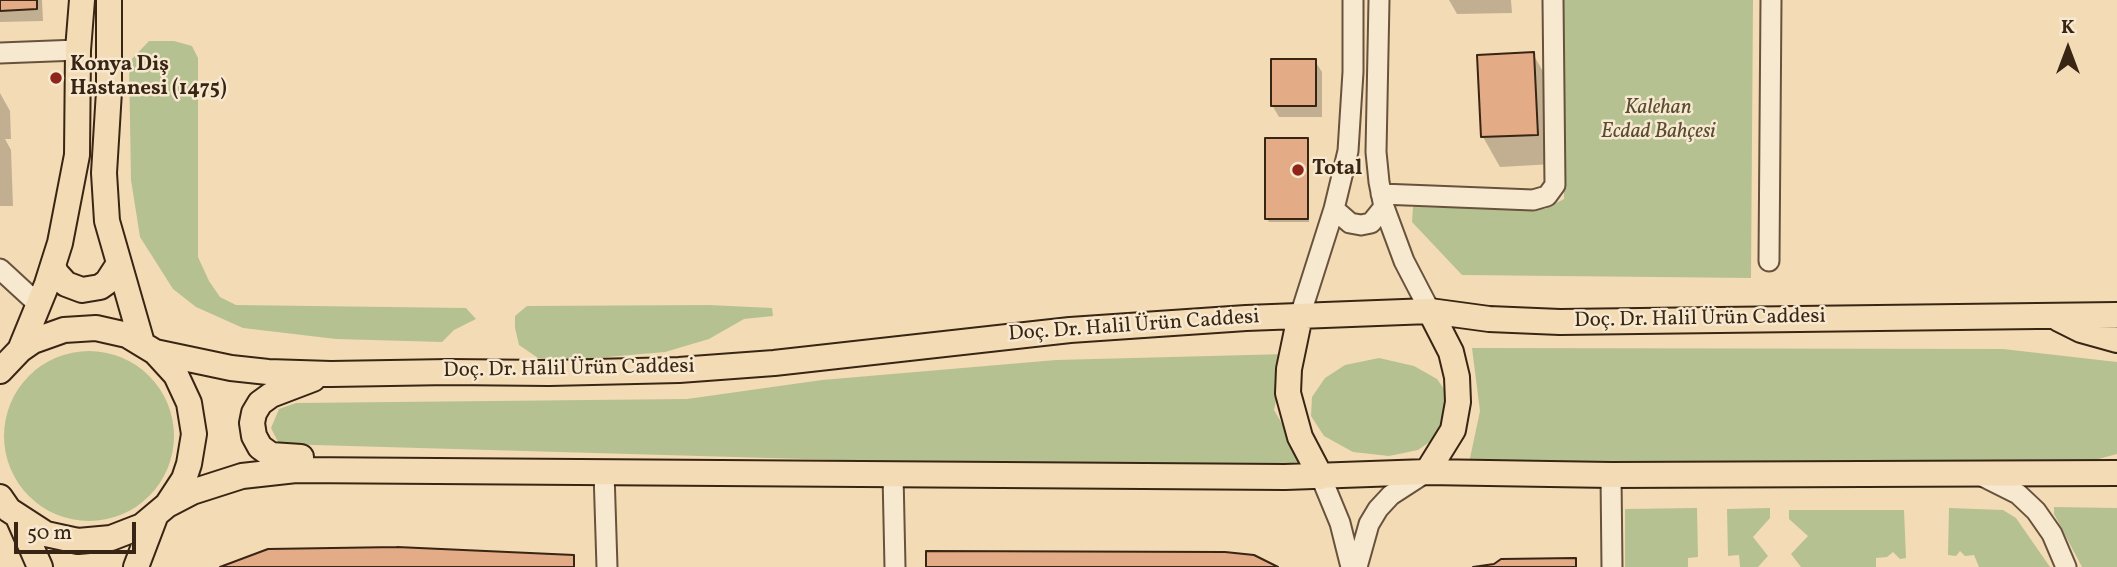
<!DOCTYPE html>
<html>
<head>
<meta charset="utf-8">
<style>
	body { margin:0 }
	#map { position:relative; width:2117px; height:567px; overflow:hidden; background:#f3dbb6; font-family:Vollkorn,serif }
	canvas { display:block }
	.north { position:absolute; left:2033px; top:14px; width:70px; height:70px; -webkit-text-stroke:5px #f7e8d0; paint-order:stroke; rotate:0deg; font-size:19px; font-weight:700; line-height:28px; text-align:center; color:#392513 }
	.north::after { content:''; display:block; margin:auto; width:24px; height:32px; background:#392513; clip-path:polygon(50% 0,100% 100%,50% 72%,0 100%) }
	.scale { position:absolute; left:14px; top:522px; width:122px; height:32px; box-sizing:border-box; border:4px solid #392513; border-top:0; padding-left:9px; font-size:21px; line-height:24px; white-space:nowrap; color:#392513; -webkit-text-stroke:5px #f7e8d0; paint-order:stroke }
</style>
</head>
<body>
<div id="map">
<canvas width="2117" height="567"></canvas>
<div class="north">K</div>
<div class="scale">50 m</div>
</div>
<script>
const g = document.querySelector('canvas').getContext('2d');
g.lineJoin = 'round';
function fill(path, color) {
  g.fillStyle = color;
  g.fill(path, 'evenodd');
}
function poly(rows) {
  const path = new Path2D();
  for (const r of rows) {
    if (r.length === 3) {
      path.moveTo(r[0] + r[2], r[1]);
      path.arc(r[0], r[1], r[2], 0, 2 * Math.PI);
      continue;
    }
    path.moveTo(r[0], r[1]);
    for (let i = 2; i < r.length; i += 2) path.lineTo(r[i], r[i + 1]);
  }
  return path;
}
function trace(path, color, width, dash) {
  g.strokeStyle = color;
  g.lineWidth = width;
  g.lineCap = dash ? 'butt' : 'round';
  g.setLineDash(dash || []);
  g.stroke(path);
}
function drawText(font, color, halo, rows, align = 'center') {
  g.font = font + ' Vollkorn,serif';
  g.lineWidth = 5;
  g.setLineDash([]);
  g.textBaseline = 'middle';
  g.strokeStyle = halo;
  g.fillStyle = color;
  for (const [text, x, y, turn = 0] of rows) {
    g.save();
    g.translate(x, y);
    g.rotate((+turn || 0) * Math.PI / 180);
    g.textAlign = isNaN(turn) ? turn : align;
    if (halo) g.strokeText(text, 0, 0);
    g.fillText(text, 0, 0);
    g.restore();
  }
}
fill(poly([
	[1564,0,1753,0,1751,278,1462,275,1412,222,1413,207,1545,209,1564,199],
	[149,41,174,41,192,46,198,58,198,257,209,281,220,297,236,305,466,308,476,319,454,330,442,342,336,339,243,328,196,307,173,289,140,237,131,180,129,62],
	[709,305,772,308,773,316,744,319,709,339,665,352,561,361,538,358,519,345,515,328,515,316,527,306],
	[1472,348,2003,349,2117,362,2117,454,2080,464,1469,463,1480,411],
	[89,436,85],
	[1287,354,1274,410,1305,463,980,464,279,444,271,428,279,409,296,403,687,399,822,380,1056,360],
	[1379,358,1414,366,1437,379,1449,396,1452,416,1438,436,1418,450,1389,456,1353,452,1324,436,1311,416,1312,397,1325,378,1345,365],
	[2054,507,2117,508,2117,567,2082,567,2054,514],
	[1697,508,1698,557,1688,558,1688,567,1625,567,1625,509],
	[1770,508,1770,518,1753,537,1768,556,1758,567,1740,567,1739,555,1728,556,1727,509],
	[1949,508,2003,510,2016,518,2050,567,1979,567,1974,555,1965,556,1960,551,1956,556,1948,555],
	[1789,510,1904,510,1906,558,1900,559,1893,552,1887,557,1876,558,1876,567,1801,567,1791,554,1808,536,1789,519]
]), '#b6c192');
fill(poly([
	[0,0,42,0,43,21,0,22],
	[1449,0,1511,0,1512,13,1457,14],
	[1533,54,1550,84,1554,164,1500,167,1483,137],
	[1315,61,1322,72,1322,117,1279,117,1272,105],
	[0,93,10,111,11,139,5,139,11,150,13,206,0,206],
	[1307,140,1309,143,1309,222,1269,222,1267,219]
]), '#0003');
const building = poly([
	[0,0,37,0,37,9,0,11,0,0],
	[1534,52,1538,135,1481,137,1477,55,1534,52],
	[1271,59,1316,59,1316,106,1271,106,1271,59],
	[1265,138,1308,138,1308,219,1265,219,1265,138],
	[397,547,574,555,574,567,220,567,268,549,397,547],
	[926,551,1225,552,1254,555,1278,567,926,567,926,551],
	[1576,558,1576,567,1473,567,1494,564,1501,559,1576,558]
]);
fill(building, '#e3ac87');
trace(building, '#392513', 2);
const minor = poly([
	[1379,0,1376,152,1379,182,1384,207,1404,261,1430,311],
	[0,53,78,50],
	[1381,194,1533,200,1547,196,1555,185,1553,0],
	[1334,209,1350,223,1361,225,1371,223,1384,207],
	[1769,261,1771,0],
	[0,269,38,304],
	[1300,316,1334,209,1348,151,1353,72,1353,0],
	[604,472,607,567],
	[893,474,895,567],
	[1611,475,1612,567],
	[1982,476,2018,494,2036,511,2052,534,2066,567],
	[1321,477,1340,523,1351,567],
	[1357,567,1369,524,1378,509,1391,495,1425,473]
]);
const major = poly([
	[109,0,109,91,104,173,107,221,142,343],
	[53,265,56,273,66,284,82,290,100,287,107,282,118,265],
	[1300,316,1289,369,1288,393,1300,437,1321,477],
	[2059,319,2081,330,2117,340],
	[20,350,47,284,60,243,77,155,78,50,82,0],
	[155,352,231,368,268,372,331,374,449,372,549,373,679,370,774,363,1070,330,1246,318,1430,311,1489,319,1560,322,2117,315],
	[0,371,20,350,33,341,64,330,96,328,127,335,155,352,176,375,189,403,194,434,189,464,184,479,167,505,142,526,111,538,78,541,46,534,9,510,0,497],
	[301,457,271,455,260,447,254,436,252,423,254,413,260,403,271,395,313,379],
	[1427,472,1453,430,1458,402,1457,377,1451,352,1430,311],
	[167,505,192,492,242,476,296,470,1285,477,1427,472,1611,475,2117,473],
	[18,517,40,567],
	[136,567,155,517]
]);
trace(minor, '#68523c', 23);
trace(major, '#392513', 28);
trace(minor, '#f7e8d0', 19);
trace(major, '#f3dbb6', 24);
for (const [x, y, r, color] of [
	[56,78,7,"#8f2418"],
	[1298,170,7,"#8f2418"]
]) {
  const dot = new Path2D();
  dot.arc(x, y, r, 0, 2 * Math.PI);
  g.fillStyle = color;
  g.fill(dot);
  trace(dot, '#f7e8d0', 2.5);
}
drawText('bold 21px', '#392513', '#f7e8d0', [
	["Konya Diş",70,66],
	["Hastanesi (1475)",70,90],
	["Total",1312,170]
], 'left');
drawText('italic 21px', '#584c33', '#f7e8d0', [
	["Kalehan",1658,109],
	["Ecdad Bahçesi",1658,133]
]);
drawText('21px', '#392513', '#f7e8d0', [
	["Doç. Dr. Halil Ürün Caddesi",1700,320,-1],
	["Doç. Dr. Halil Ürün Caddesi",1134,327,-4],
	["Doç. Dr. Halil Ürün Caddesi",569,370,-1]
]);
</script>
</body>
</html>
